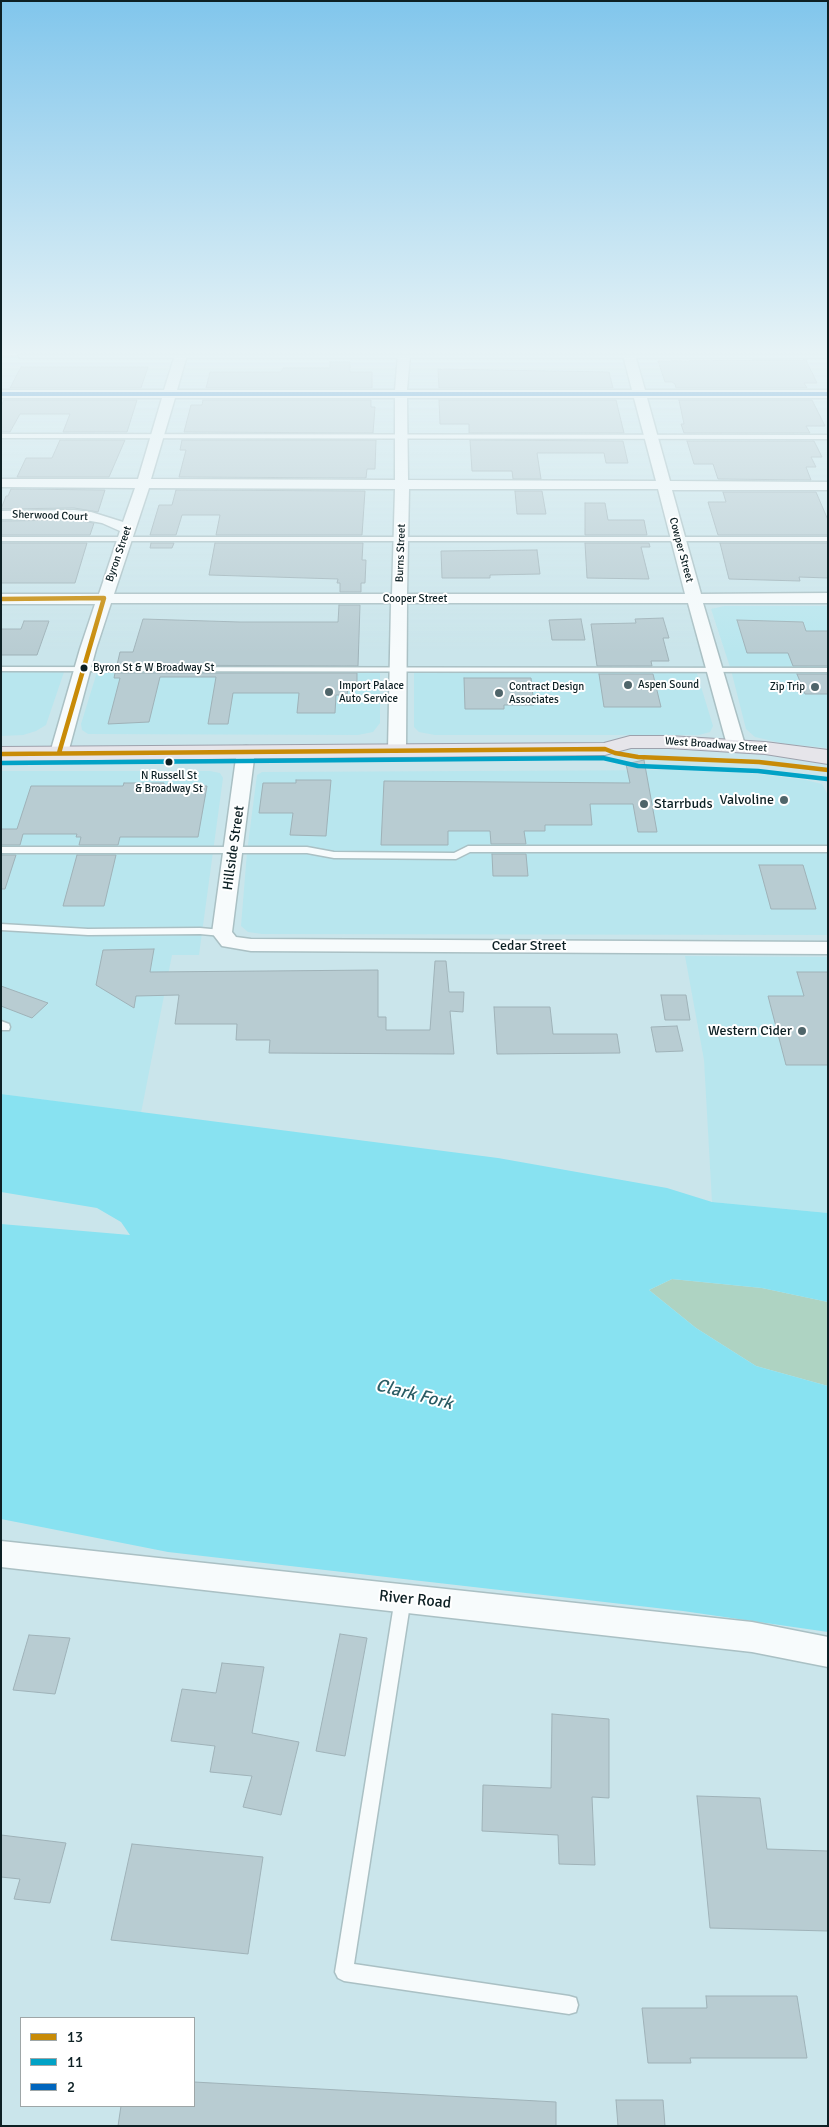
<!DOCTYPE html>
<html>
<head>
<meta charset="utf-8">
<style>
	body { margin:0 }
	#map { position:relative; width:829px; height:2127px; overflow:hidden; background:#cae5eb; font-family:Signika,sans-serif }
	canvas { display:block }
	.frame { position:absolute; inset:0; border:2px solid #0d2024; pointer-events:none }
	.legend { position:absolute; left:20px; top:2017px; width:175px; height:90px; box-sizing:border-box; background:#fff; border:1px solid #9ea6a7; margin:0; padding:6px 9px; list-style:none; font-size:15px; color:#0d2024 }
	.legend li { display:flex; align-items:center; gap:10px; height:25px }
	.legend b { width:25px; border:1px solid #9ea6a7 }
</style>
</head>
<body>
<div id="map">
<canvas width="829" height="2127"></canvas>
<div class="frame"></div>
<ul class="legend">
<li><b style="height:6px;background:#c88b07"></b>13</li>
<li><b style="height:6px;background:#01a2c6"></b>11</li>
<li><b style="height:6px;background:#0065bd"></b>2</li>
</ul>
</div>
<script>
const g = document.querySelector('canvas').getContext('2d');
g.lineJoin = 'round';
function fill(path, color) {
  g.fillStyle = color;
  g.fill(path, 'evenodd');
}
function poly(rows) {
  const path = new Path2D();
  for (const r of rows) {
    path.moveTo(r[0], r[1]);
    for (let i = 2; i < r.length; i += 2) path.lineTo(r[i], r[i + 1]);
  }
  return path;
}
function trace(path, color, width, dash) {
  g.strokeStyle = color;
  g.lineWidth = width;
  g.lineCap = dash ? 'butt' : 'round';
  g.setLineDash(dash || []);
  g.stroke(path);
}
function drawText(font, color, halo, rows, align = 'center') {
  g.font = font + ' Signika,sans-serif';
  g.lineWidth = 4;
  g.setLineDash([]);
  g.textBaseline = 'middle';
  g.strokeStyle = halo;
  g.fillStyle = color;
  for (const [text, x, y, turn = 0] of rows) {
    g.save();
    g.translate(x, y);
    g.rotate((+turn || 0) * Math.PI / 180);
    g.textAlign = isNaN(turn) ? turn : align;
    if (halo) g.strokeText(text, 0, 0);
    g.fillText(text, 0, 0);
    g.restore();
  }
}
fill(poly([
	[724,606,828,606,828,748,786,744,755,737,746,729,731,670,711,609],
	[1,669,65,669,46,725,36,731,23,735,1,736],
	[98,669,380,670,380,723,373,732,358,735,88,734,82,730,81,724],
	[414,670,696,670,713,726,710,732,699,735,435,735,419,732,414,727],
	[684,770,740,772,806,780,822,784,828,795,828,935,262,934,248,932,241,926,247,852,257,775,262,772],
	[1,771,210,771,220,773,223,778,199,955,172,955,141,1113,1,1094],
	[685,956,828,957,828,1213,712,1202,704,1060]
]), '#b8e6ee');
fill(poly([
	[672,1279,762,1288,828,1302,828,1386,756,1366,696,1328,649,1290]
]), '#aed3c2');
fill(poly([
	[1,1094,498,1158,667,1188,712,1202,828,1213,828,1302,762,1288,672,1279,649,1290,696,1328,756,1366,828,1386,828,1632,683,1611,168,1552,1,1519,1,1224,130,1235,121,1222,97,1208,1,1192]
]), '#88e2f1');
const building = poly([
	[806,360,817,383,804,383,807,388,676,388,675,384,672,382,665,382,658,361,806,360],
	[330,362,350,362,350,372,372,372,372,388,206,388,210,372,281,372,283,368,330,368,330,362],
	[21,367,148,367,141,388,10,388,21,367],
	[438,369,609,372,613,388,439,388,438,369],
	[4,400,137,400,127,432,63,432,70,414,20,414,10,432,1,432,1,406,4,400],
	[203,400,371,400,371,407,375,407,373,433,184,432,191,405,202,405,203,400],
	[439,400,616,400,624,433,469,433,469,424,440,424,439,400],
	[679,400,812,400,825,426,806,426,810,433,684,433,681,424,684,424,679,400],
	[60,440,125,440,109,477,17,477,26,458,52,458,60,440],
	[182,440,376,440,375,469,367,469,366,478,179,477,186,450,180,450,182,440],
	[470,440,623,441,628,463,606,463,604,453,537,453,541,479,513,479,512,471,472,471,470,440],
	[687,441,814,441,822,457,811,457,816,467,806,467,811,480,718,479,713,464,694,464,687,441],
	[11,489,105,490,98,512,74,508,1,509,6,496,8,496,11,489],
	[176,490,365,491,362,535,216,535,220,515,182,515,176,535,150,535,159,505,172,505,176,490],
	[515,491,542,491,546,514,517,514,515,491],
	[723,492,816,492,828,520,828,535,718,535,708,502,726,502,723,492],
	[585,503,605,503,608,520,644,520,647,535,585,535,585,503],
	[74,520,94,523,90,535,1,535,1,521,74,520],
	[1,543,87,543,75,583,1,583,1,543],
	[151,543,174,543,172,548,150,548,151,543],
	[215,543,363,543,362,560,366,560,365,583,361,583,361,592,340,592,340,583,337,583,338,579,209,575,215,543],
	[585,543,649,543,650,547,641,547,649,579,587,578,585,543],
	[720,543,828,543,828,578,799,577,800,581,729,579,720,543],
	[537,550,540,574,490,575,490,578,442,578,441,551,537,550],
	[339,605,360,605,358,666,117,665,120,652,133,652,143,619,240,622,338,622,339,605],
	[663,618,669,638,663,638,669,661,651,661,652,666,597,666,591,624,636,623,635,619,663,618],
	[581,619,585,640,552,640,549,620,581,619],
	[737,620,803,622,806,631,828,631,828,666,793,666,788,653,747,653,737,620],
	[24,621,49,621,37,655,1,655,1,629,21,629,24,621],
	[115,673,357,673,357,688,348,688,347,695,336,695,335,713,297,713,299,693,233,693,228,724,208,724,216,677,160,677,149,722,108,724,120,678,114,678,115,673],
	[599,674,653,674,661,707,604,707,599,674],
	[797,674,828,674,828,694,805,694,797,674],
	[464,678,531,678,534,705,504,705,504,709,465,709,464,678],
	[644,760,657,832,638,832,633,804,590,804,592,825,545,825,545,831,524,831,526,844,491,844,490,831,448,831,448,845,381,845,384,781,630,783,626,764,644,760],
	[296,780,331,780,326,836,290,835,293,813,259,813,263,783,296,783,296,780],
	[124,783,164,783,164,786,207,786,198,837,120,837,118,845,79,845,81,837,76,837,77,834,23,834,20,845,1,845,1,829,17,829,31,786,123,786,124,783],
	[492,854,526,854,528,876,493,876,492,854],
	[1,855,16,855,5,889,1,889,1,855],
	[77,855,116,855,104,906,63,906,77,855],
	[759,865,803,865,816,909,771,909,759,865],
	[154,949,150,972,378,970,378,1017,386,1017,386,1030,430,1030,435,961,446,961,449,992,464,992,463,1012,450,1011,454,1054,269,1053,270,1040,236,1040,237,1024,175,1024,179,995,136,996,134,1008,96,985,103,950,154,949],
	[797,972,828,972,828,1065,786,1065,768,996,804,996,797,972],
	[1,986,48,1003,32,1018,1,1006,1,986],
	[661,995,686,995,690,1020,665,1020,661,995],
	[494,1007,550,1007,553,1034,617,1034,620,1053,497,1054,494,1007],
	[677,1026,683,1051,656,1052,651,1027,677,1026],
	[340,1634,367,1638,345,1756,316,1751,340,1634],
	[29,1635,70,1638,55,1694,13,1690,29,1635],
	[222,1663,264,1667,252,1733,299,1742,281,1815,243,1807,252,1776,210,1772,215,1746,171,1741,182,1689,216,1693,222,1663],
	[552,1714,609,1719,609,1798,592,1797,595,1865,559,1864,558,1835,482,1831,483,1785,551,1788,552,1714],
	[697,1796,760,1798,767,1849,828,1851,828,1931,710,1928,697,1796],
	[1,1835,66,1843,50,1903,14,1899,20,1879,1,1877,1,1835],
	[132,1844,263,1857,248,1954,111,1940,132,1844],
	[706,1996,797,1996,807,2058,690,2058,691,2063,648,2063,642,2008,707,2008,706,1996],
	[194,2082,556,2102,556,2126,118,2126,121,2106,194,2106,194,2082],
	[616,2100,663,2100,665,2126,618,2126,616,2100]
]);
fill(building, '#b8ccd2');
trace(building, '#9fb2b8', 1);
const service = poly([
	[18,355,828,355,828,358,20,358,18,355],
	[1,434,828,435,828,439,1,438,1,434],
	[1,537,828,537,828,541,1,541,1,537],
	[1,667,828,668,828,672,1,671,1,667],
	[468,846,828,846,828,852,470,852,456,859,334,858,307,853,1,853,1,847,307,847,334,852,454,853,468,846],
	[1,924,88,929,200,928,222,930,227,933,222,936,200,934,88,935,1,930,1,924],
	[1,1021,9,1024,10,1027,9,1030,1,1030,1,1021],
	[403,1591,408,1593,411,1598,354,1964,569,1996,576,1998,578,2005,576,2012,569,2014,344,1981,338,1978,335,1972,395,1598,398,1593,403,1591]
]);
const minor = poly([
	[175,355,187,355,177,390,395,390,398,355,410,355,407,390,632,390,623,355,635,355,645,390,828,390,828,398,647,398,670,481,828,482,828,490,672,490,701,594,828,593,828,603,703,603,745,745,742,749,736,750,730,749,727,745,688,603,407,603,406,750,403,754,397,755,391,754,388,750,391,603,111,603,96,649,68,753,65,757,59,758,53,757,50,753,80,649,95,604,1,604,1,594,99,594,120,531,102,523,74,518,1,519,1,511,74,510,91,512,123,522,135,488,1,487,1,479,138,479,162,398,1,398,1,390,164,390,175,355],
	[175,398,395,398,395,480,151,479,175,398],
	[407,398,634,398,656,481,408,480,407,398],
	[149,488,395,489,392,594,114,594,149,488],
	[409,489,658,489,685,594,407,594,409,489],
	[246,746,252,747,255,751,232,932,236,937,251,939,828,942,828,954,251,951,222,946,212,933,237,751,240,747,246,746],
	[1,1541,752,1622,828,1637,828,1667,752,1652,1,1567,1,1541]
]);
const primary = poly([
	[630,736,669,736,765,742,828,750,828,764,765,754,669,748,631,748,605,755,1,761,1,747,604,743,630,736]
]);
trace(service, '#aac0c4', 3);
trace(minor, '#aac0c4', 3);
trace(primary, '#9da1ac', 2);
fill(service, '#f7fbfc');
fill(minor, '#f7fbfc');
fill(primary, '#e6e5ea');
trace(poly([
	[1,599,104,598,59,753],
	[1,754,605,749,615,753,638,757,759,762,828,770]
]), '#c88b07', 4.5);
trace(poly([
	[1,763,603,758,638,766,758,771,827,779]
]), '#01a2c6', 4.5);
trace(poly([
	[1,394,828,394]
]), '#0065bd', 4);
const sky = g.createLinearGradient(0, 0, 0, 653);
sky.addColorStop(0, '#81c6ec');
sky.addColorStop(0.54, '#e7f3f6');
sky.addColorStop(1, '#e7f3f600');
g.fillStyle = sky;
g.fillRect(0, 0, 829, 653);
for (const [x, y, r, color] of [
	[84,668,4.5,"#0d2024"],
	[628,685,5,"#4f656a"],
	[815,687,5,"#4f656a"],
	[329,692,5,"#4f656a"],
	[499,693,5,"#4f656a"],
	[169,762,4.5,"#0d2024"],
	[784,800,5,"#4f656a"],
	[644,804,5,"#4f656a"],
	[802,1031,5,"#4f656a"]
]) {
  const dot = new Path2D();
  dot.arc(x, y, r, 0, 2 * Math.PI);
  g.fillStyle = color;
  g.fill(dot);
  trace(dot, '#fff', 2);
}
drawText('11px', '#0d2024', '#fff', [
	["Sherwood Court",50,516,2],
	["Cowper Street",681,550,75],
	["Burns Street",401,553,-88],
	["Byron Street",119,554,-71],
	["Cooper Street",415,599],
	["West Broadway Street",716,745,4]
]);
drawText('11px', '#0d2024', '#fff', [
	["Byron St & W Broadway St",93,668],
	["N Russell St",169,776,"center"],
	["& Broadway St",169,789,"center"]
], 'left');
drawText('11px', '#0d2024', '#fff', [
	["Aspen Sound",638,685],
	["Import Palace",339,686],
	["Auto Service",339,699],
	["Contract Design",509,687],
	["Associates",509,700],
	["Zip Trip",805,687,"right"]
], 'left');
drawText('14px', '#0d2024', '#fff', [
	["Valvoline",774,800],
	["Starrbuds",654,804,"left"],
	["Western Cider",792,1031]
], 'right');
drawText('14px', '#0d2024', '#fff', [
	["Hillside Street",234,848,-82],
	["Cedar Street",529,946]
]);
drawText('16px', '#0d2024', '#fff', [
	["River Road",415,1600,6]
]);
drawText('italic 18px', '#2b5d65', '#fff', [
	["Clark Fork",414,1395,14]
]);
</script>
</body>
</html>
